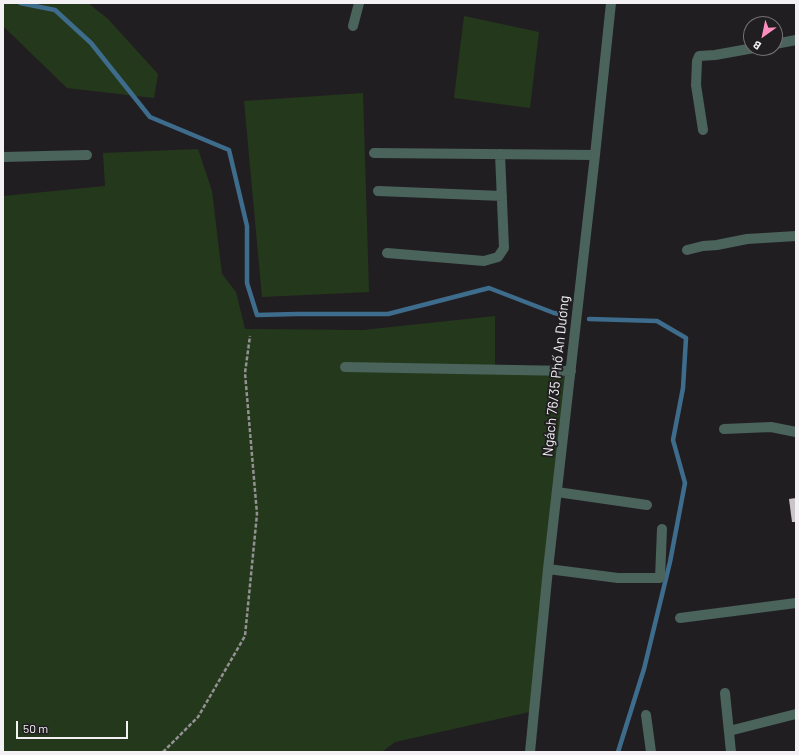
<!DOCTYPE html>
<html>
<head>
<meta charset="utf-8">
<style>
	body { margin:0 }
	#map { position:relative; width:799px; height:755px; overflow:hidden; background:#211e21; font-family:Barlow,sans-serif }
	canvas { display:block }
	.frame { position:absolute; inset:0; border:4px solid #f3f1f3; pointer-events:none }
	.north { position:absolute; left:743px; top:16px; width:40px; height:40px; box-sizing:border-box; background:#211e21; border:1px solid #757275; border-radius:50%; rotate:213deg; font-size:11px; font-weight:700; line-height:16px; text-align:center; color:#f3f1f3 }
	.north::after { content:''; display:block; margin:auto; width:14px; height:18px; background:#fe8ebd; clip-path:polygon(50% 0,100% 100%,50% 72%,0 100%) }
	.scale { position:absolute; left:16px; top:721px; width:112px; height:18px; box-sizing:border-box; border:2px solid #f3f1f3; border-top:0; padding-left:5px; font-size:12px; line-height:14px; white-space:nowrap; color:#f3f1f3; -webkit-text-stroke:3px #211e21; paint-order:stroke }
</style>
</head>
<body>
<div id="map">
<canvas width="799" height="755"></canvas>
<div class="frame"></div>
<div class="north">B</div>
<div class="scale">50 m</div>
</div>
<script>
const g = document.querySelector('canvas').getContext('2d');
g.lineJoin = 'round';
function fill(path, color) {
  g.fillStyle = color;
  g.fill(path, 'evenodd');
}
function poly(rows) {
  const path = new Path2D();
  for (const r of rows) {
    path.moveTo(r[0], r[1]);
    for (let i = 2; i < r.length; i += 2) path.lineTo(r[i], r[i + 1]);
  }
  return path;
}
function trace(path, color, width, dash) {
  g.strokeStyle = color;
  g.lineWidth = width;
  g.lineCap = dash ? 'butt' : 'round';
  g.setLineDash(dash || []);
  g.stroke(path);
}
function drawText(font, color, halo, rows, align = 'center') {
  g.font = font + ' Barlow,sans-serif';
  g.lineWidth = 4;
  g.setLineDash([]);
  g.textBaseline = 'middle';
  g.strokeStyle = halo;
  g.fillStyle = color;
  for (const [text, x, y, turn = 0] of rows) {
    g.save();
    g.translate(x, y);
    g.rotate((+turn || 0) * Math.PI / 180);
    g.textAlign = isNaN(turn) ? turn : align;
    if (halo) g.strokeText(text, 0, 0);
    g.fillText(text, 0, 0);
    g.restore();
  }
}
fill(poly([
	[3,3,88,3,108,19,158,74,154,98,67,88,3,26],
	[464,16,539,32,530,108,454,98],
	[363,93,369,292,262,297,244,101],
	[198,149,212,191,222,274,236,292,245,329,363,330,495,316,495,369,571,371,534,711,395,742,382,752,3,752,3,196,105,186,103,153]
]), '#24391c');
trace(poly([
	[20,3,55,10,91,43,150,117,229,150,247,226,247,283,257,315,297,314,388,314,489,288,554,313,565,315],
	[589,319,657,321,686,338,683,388,673,440,685,483,670,562,644,669,618,752]
]), '#3e6c8c', 4.5);
fill(poly([
	[796,498,796,522,792,522,789,499]
]), '#cac4c7');
trace(poly([
	[163,752,198,717,245,636,257,514,245,373,250,336]
]), '#939193', 2.5, [4, 2]);
trace(poly([
	[353,26,359,3],
	[775,44,796,40],
	[703,130,696,85,697,61,699,56,715,55,754,48],
	[374,153,595,155],
	[3,157,87,155],
	[378,191,502,196],
	[687,250,703,246,717,245,747,239,796,236],
	[387,253,484,261,498,257,504,248,500,154],
	[345,367,571,371],
	[724,429,771,427,796,432],
	[557,492,647,505],
	[548,569,618,578,660,578,662,529],
	[680,618,796,603],
	[725,693,731,752],
	[646,715,651,752],
	[729,731,796,714],
	[530,752,548,569,595,155,611,3]
]), '#4a635b', 10);
drawText('14px', '#f3f1f3', '#211e21', [
	["Ngách 76/35 Phố An Dương",556,376,-84]
]);
</script>
</body>
</html>
